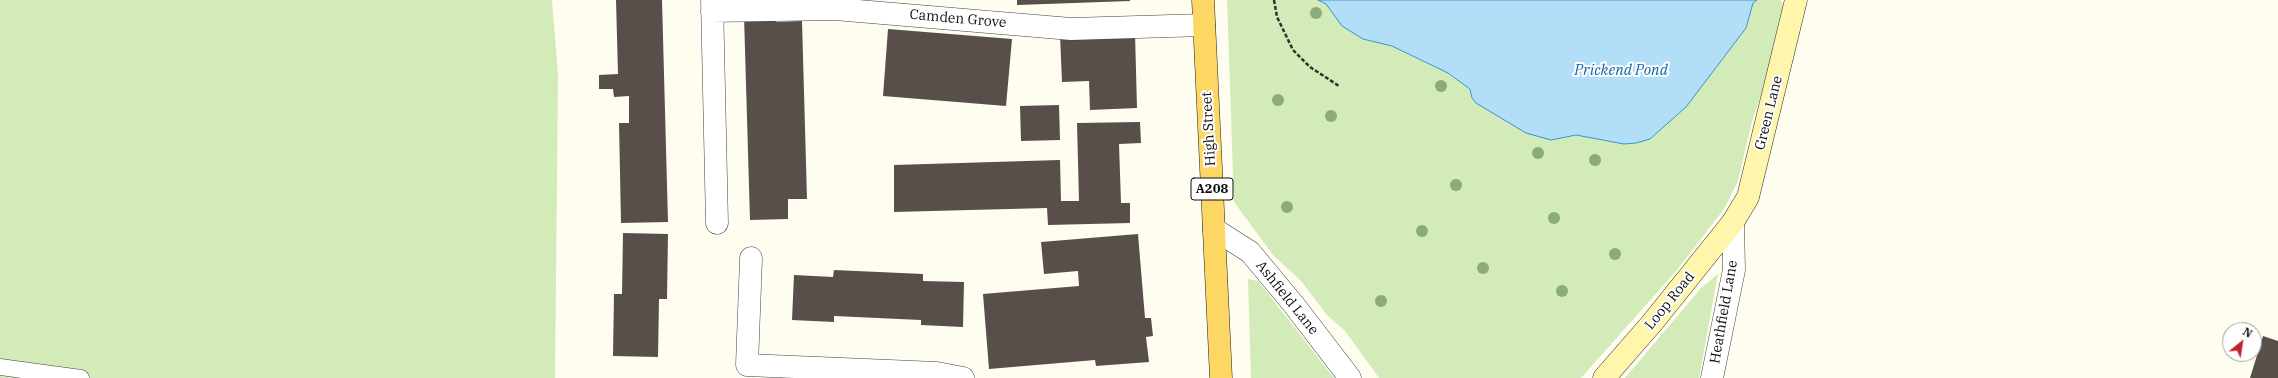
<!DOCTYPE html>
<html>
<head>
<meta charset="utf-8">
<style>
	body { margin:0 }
	#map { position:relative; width:2278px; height:378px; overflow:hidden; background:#fffcf0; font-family:"IBM Plex Serif",serif }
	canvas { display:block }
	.north { position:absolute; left:2222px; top:322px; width:40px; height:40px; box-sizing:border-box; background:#fff; border:1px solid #9f9f9f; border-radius:50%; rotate:30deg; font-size:11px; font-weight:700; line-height:16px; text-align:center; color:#0e0e0e }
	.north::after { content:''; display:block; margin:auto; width:14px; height:18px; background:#c3222a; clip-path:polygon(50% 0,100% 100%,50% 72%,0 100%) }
</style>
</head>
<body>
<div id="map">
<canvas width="2278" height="378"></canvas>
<div class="north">N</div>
</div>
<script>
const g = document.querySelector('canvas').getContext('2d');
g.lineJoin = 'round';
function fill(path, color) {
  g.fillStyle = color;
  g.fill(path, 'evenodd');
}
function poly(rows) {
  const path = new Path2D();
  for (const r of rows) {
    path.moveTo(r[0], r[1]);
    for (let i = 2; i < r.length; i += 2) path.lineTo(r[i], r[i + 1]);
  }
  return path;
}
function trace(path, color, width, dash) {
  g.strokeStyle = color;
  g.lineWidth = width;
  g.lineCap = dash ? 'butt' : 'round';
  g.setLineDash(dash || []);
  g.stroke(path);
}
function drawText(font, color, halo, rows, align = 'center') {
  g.font = font + ' "IBM Plex Serif",serif';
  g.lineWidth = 4;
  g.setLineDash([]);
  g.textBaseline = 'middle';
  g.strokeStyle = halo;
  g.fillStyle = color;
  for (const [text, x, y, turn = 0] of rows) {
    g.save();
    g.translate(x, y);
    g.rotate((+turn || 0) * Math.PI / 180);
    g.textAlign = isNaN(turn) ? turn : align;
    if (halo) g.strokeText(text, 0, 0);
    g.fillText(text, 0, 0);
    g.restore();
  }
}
fill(poly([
	[0,0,552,0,558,75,555,378,0,378],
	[1227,0,1318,0,1326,4,1342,26,1363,39,1392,46,1448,73,1470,89,1472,98,1476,103,1495,114,1551,140,1576,135,1624,144,1746,28,1753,3,1758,0,1780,0,1783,4,1781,19,1762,92,1752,121,1738,181,1724,209,1677,270,1581,378,1379,378,1345,331,1327,315,1301,281,1273,255,1234,202],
	[1718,274,1699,378,1625,378,1701,288],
	[1248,279,1258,281,1334,378,1251,378]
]), '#d2ebb8');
const water = poly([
	[1318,0,1757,0,1753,3,1746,28,1686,107,1650,139,1636,143,1624,144,1576,135,1551,140,1526,133,1476,103,1472,98,1470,89,1448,73,1392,46,1363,39,1342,26,1326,4,1318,0]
]);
fill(water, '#b3def8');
trace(water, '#3894d1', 1);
fill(poly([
	[616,0,662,0,668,222,621,223,619,123,629,123,629,96,614,97,613,89,599,89,599,75,618,74],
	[1017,0,1130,0,1130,1,1017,5],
	[776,15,776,22,802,21,807,199,788,199,788,219,750,220,744,16],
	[888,29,1012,39,1006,106,883,96],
	[1135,33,1137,108,1090,110,1089,81,1062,82,1060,35],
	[1059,105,1060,140,1021,141,1020,106],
	[1140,122,1141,143,1119,144,1121,203,1130,203,1130,223,1048,225,1047,208,894,212,894,165,1060,160,1061,201,1079,201,1077,123],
	[623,233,668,234,667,299,659,299,658,357,613,356,614,294,622,294],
	[1138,234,1145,318,1151,318,1153,336,1146,337,1149,362,1096,366,1095,360,989,369,983,294,1079,286,1078,271,1044,274,1041,242],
	[834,270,923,274,923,281,964,282,963,327,921,325,921,320,834,316,834,322,792,320,794,275,833,277],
	[2263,336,2278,341,2278,378,2250,378]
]), '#584f4a');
const service = poly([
	[0,367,81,378]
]);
const minor = poly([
	[712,0,717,223],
	[712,11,835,9,1071,29,1204,25],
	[751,258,747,365,937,373,963,378]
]);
const tertiary = poly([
	[1214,229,1250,252,1294,305,1350,378],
	[1712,378,1734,270,1733,222]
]);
const secondary = poly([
	[1604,378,1652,323,1733,222,1748,197,1796,0]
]);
const primary = poly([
	[1203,0,1221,378]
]);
trace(service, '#414141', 17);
trace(minor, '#414141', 23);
trace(tertiary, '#414141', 23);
trace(secondary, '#303030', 23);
trace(primary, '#1f1f1f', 23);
trace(poly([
	[1274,0,1277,17,1293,50,1310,67,1339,86]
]), '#303030', 2.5, [4, 2]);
trace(service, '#fff', 16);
trace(minor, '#fff', 22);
trace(tertiary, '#fff', 22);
trace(secondary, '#fff6ab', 22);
trace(primary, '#fcd763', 22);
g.fillStyle = '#8bab7b';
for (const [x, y] of [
	[1316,13],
	[1441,86],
	[1278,100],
	[1331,116],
	[1538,153],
	[1595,160],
	[1456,185],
	[1287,207],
	[1554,218],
	[1422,231],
	[1615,254],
	[1483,268],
	[1562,291],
	[1381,301]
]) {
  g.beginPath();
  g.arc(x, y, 6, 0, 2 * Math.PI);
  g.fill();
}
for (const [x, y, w] of [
	[1212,189,42]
]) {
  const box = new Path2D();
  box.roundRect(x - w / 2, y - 11, w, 22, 3);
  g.fillStyle = '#fff';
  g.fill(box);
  trace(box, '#0e0e0e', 1);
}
drawText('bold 13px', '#0e0e0e', null, [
	["A208",1212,189]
]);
drawText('14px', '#0e0e0e', '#fff', [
	["Camden Grove",958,19,5],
	["Green Lane",1769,113,-76],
	["High Street",1209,129,-93],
	["Ashfield Lane",1287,298,51],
	["Loop Road",1670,301,-51],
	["Heathfield Lane",1724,312,-80]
]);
drawText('italic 15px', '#1365a5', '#fff', [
	["Prickend Pond",1621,71]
]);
</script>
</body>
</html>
